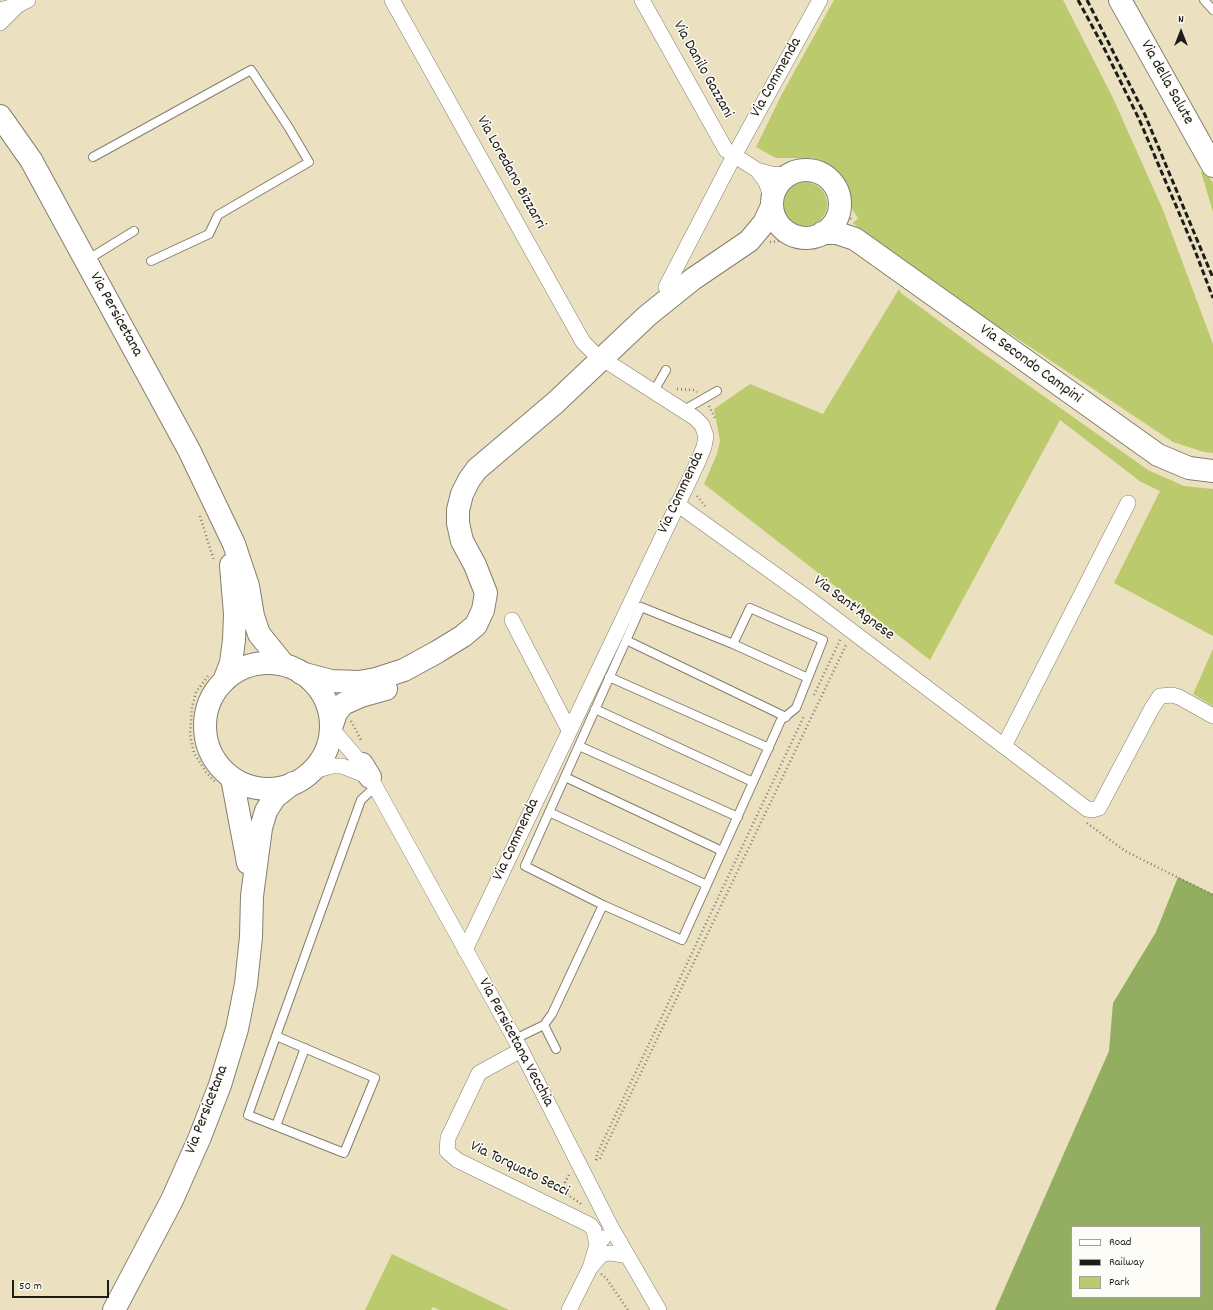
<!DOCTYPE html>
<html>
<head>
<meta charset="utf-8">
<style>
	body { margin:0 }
	#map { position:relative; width:1213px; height:1310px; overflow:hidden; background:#ebe1c0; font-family:Dekko,sans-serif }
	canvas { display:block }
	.legend { position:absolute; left:1071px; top:1226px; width:130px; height:72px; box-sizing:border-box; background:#fdfcf7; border:1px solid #a3a29f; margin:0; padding:5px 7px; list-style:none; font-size:12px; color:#1c1c1c }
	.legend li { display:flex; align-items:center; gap:8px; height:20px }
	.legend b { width:20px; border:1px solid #a3a29f }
	.north { position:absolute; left:1161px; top:12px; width:40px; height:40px; -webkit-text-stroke:3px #fdfcf7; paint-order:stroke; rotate:0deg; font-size:11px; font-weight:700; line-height:16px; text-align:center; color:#1c1c1c }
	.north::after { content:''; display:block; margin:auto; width:14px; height:18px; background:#1c1c1c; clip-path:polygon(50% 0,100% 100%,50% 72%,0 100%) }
	.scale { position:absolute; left:12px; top:1280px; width:97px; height:18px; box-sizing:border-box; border:2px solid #1c1c1c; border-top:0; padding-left:5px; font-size:12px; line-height:14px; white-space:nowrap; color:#1c1c1c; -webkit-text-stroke:3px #fdfcf7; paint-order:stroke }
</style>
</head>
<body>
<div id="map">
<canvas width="1213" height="1310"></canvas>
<ul class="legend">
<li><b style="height:5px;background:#fff"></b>Road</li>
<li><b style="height:5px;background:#1c1c1c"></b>Railway</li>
<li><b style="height:11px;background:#baca6c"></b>Park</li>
</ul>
<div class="north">N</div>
<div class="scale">50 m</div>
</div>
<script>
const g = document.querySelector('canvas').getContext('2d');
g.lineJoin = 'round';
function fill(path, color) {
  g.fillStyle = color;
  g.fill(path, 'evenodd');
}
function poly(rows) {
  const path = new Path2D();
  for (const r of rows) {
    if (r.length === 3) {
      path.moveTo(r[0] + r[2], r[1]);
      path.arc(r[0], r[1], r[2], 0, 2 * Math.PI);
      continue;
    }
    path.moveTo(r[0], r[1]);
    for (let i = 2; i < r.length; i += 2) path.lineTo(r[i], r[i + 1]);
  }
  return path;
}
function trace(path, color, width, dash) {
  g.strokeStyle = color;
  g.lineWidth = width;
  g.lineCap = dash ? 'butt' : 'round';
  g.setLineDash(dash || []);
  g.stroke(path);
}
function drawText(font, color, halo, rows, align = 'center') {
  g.font = font + ' Dekko,sans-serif';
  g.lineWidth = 3;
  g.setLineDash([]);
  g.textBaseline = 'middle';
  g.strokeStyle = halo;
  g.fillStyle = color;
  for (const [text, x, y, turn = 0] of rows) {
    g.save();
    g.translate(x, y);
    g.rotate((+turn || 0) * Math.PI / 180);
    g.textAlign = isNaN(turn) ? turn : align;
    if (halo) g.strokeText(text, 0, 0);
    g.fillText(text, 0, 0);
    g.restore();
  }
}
fill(poly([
	[834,0,1063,0,1113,98,1163,210,1213,344,1213,453,1204,452,1173,442,1006,331,1005,333,867,235,853,223,858,218,850,206,844,180,828,164,814,158,776,158,756,147,782,94],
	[1205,171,1213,183,1213,212,1201,172],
	[805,204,22],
	[899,289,901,293,980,351,1148,470,1184,486,1213,489,1213,636,1114,583,1160,491,1141,482,1060,420,930,660,704,484,717,454,720,441,714,409,750,384,823,414],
	[1213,649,1213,706,1193,694],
	[392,1254,509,1310,439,1310,433,1307,431,1310,365,1310]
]), '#baca6c');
fill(poly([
	[1178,877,1213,894,1213,1310,995,1310,1109,1051,1113,1003,1156,932],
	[1072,1227,1200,1227,1200,1297,1072,1297]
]), '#93ae60');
const lane = poly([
	[1204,0,1213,10],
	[93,157,251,70,289,128,309,162,218,215,209,234,151,261],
	[87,260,134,231],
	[654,391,666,370],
	[684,410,717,391],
	[626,640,786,717],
	[733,644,808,678],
	[609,677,769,748],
	[595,709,753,782],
	[579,746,738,817],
	[565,777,722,851],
	[549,812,707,885],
	[544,1025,552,1014,603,905,682,940,781,720,796,708,823,640,750,608,733,644,641,607,525,866,603,905],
	[276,1036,375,1078,344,1153,248,1115,276,1036,361,800,375,787],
	[515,1039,544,1025,556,1049],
	[276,1126,305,1048]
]);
const street = poly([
	[392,0,583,342,595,354,695,418,702,425,706,436,704,447,697,464,465,950],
	[642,0,726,150,757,170,771,174,788,175],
	[0,10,18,5,28,0],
	[0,23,18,5],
	[757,170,766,182,772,200],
	[666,287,734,156,820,0],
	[677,504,808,598,1087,809,1093,810,1099,808,1152,708,1160,696,1172,695,1179,697,1213,716],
	[512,620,569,730],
	[331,728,362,764],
	[1004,746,1128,503],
	[310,772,332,766,342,766,370,777,521,1050,611,1227,659,1310],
	[521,1050,479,1073,448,1138,447,1151,457,1160,590,1225,594,1230,597,1245],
	[603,1238,597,1245,590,1268,602,1254,611,1253,627,1256],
	[569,1310,590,1268]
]);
const secondary = poly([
	[1120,0,1213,166],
	[806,204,34],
	[822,233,837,233,855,239,1158,455,1189,468,1213,471],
	[301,673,331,681,359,682,376,679,404,670,437,652,463,636,476,625,483,610,486,593,475,565,462,541,458,523,458,510,462,494,469,480,477,469,555,403,647,316,693,279,749,241,764,223,772,206],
	[331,728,336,713,343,704,361,696,386,689],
	[362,764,370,777]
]);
const primary = poly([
	[0,116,31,160,189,450,234,544,248,586,253,616,259,634,284,665],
	[268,726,63],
	[224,681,231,663,234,640,235,614,231,565],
	[232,778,248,863],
	[114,1310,172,1200,200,1137,220,1085,237,1029,246,984,251,937,252,896,261,828,266,811,275,797,293,783]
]);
trace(lane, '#847e6e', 10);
trace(street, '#847e6e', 16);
trace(secondary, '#847e6e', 24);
trace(primary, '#847e6e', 24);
trace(poly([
	[798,166,817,167,827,171,835,179,841,188,845,208,851,219],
	[770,242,787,240,809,244],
	[677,389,694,390,697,392],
	[709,406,715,418],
	[697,496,705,506],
	[200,516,214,561],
	[208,676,196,692,192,707,190,735,194,753,206,772,215,782],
	[814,695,841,638],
	[351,721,361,740],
	[1087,823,1125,851,1213,895],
	[596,1160,597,1154,804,716],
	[596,1160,600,1158,847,643],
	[569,1175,565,1182,568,1195,580,1203,582,1206],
	[601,1274,606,1278,628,1310]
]), '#847e6e', 2.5, [1, 3]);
trace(lane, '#fff', 8);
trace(street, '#fff', 15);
trace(secondary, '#fff', 22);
trace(primary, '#fff', 22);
trace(poly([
	[1078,0,1104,48,1139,119,1194,248,1213,298],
	[1087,0,1145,115,1213,278]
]), '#1c1c1c', 3, [6, 3]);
drawText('16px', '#1c1c1c', '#fdfcf7', [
	["Via Danilo Gazzani",702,70,61],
	["Via Commenda",777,78,-61],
	["Via della Salute",1166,83,61],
	["Via Loredano Bizzarri",510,173,61],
	["Via Persicetana",115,315,61],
	["Via Secondo Campini",1030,365,36],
	["Via Commenda",682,493,-65],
	["Via Sant'Agnese",853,609,37],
	["Via Commenda",517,840,-65],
	["Via Persicetana Vecchia",515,1043,62],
	["Via Persicetana",208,1110,-69],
	["Via Torquato Secci",519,1170,26]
]);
</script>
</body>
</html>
